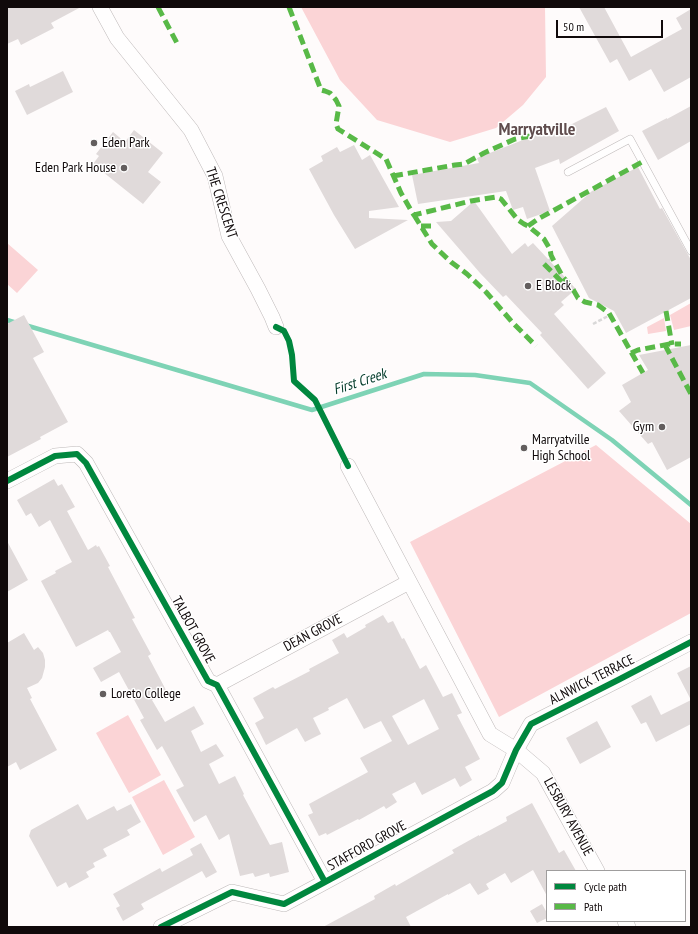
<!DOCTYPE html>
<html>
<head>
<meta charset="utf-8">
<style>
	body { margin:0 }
	#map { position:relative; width:698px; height:934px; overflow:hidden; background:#fefbfb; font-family:"PT Sans Narrow",sans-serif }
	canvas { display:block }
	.frame { position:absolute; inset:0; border:8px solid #10090a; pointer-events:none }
	.legend { position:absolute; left:546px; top:870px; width:140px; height:52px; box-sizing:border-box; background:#fff; border:1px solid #9f9d9d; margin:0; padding:5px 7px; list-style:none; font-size:12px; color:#10090a }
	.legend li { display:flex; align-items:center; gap:8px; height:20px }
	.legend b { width:20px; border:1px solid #9f9d9d }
	.scale { position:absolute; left:556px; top:20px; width:107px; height:18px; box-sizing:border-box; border:2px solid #10090a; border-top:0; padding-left:5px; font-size:12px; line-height:14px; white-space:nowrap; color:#10090a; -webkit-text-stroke:3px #fff; paint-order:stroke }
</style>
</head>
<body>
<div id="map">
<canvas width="698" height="934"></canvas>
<div class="frame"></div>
<ul class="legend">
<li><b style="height:5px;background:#00873e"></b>Cycle path</li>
<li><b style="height:5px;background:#58b947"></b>Path</li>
</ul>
<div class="scale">50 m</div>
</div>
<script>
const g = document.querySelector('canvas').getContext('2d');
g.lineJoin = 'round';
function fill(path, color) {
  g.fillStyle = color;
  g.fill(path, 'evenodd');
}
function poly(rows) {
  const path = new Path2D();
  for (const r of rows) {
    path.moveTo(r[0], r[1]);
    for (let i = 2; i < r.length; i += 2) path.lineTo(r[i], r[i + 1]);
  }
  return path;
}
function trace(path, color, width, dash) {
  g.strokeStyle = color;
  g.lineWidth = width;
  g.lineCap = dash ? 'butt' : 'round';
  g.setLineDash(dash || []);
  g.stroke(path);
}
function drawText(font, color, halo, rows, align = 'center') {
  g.font = font + ' "PT Sans Narrow",sans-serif';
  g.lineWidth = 3;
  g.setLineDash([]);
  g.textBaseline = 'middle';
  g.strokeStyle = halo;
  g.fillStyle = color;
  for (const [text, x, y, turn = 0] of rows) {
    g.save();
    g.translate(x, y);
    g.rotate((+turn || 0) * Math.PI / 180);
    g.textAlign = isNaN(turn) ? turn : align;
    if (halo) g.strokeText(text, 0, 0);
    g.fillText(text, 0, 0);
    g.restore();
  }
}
fill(poly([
	[301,7,545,7,546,77,523,105,496,128,450,142,377,120,340,80],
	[7,243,38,270,17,293,7,284],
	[691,303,691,326,674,330,670,315],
	[664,318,666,331,648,334,647,327],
	[596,445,691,524,691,613,499,717,410,542],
	[128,715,161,775,129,793,96,733],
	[164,780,195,837,163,855,132,797]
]), '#fbd4d6');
trace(poly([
	[7,320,17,323],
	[25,325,312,410,424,374,475,375,530,383,612,440,691,505]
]), '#7ed3b5', 4.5);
fill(poly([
	[7,7,81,7,51,23,54,28,21,45,18,39,7,44],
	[579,7,604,7,631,57,682,29,676,18,691,9,691,77,664,92,651,69,629,81,617,59,610,63],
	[63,71,73,92,27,115,15,91,29,84,30,87],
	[691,106,691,141,658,160,642,131,667,118,667,119],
	[606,107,619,131,560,164,559,159,535,168,550,211,527,219,523,207,513,210,506,191,418,204,412,175,479,163,477,158,546,131,548,136],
	[134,130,163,153,148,172,161,182,143,204,93,164,99,156,96,154,113,132,125,142],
	[354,145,362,160,370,155,399,207,369,211,369,218,408,220,355,249,334,215,309,169,323,161,321,156,337,147,340,152],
	[638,167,660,209,662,208,691,260,691,298,626,333,614,311,589,298,552,226,592,191],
	[474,201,512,254,525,243,528,247,533,243,576,289,561,302,564,305,554,314,606,373,588,389,540,335,542,333,506,295,503,297,480,273,436,222,451,221],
	[24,315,44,352,33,358,68,422,40,437,41,439,7,457,7,324],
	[691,345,691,457,667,470,652,442,648,444,619,411,631,402,622,385,648,370,639,355],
	[54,479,58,486,62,484,75,507,67,511,88,550,96,545,97,547,99,546,110,566,108,567,135,618,132,619,151,654,148,656,167,692,152,700,165,722,194,706,204,724,191,731,201,752,216,744,224,756,209,764,219,784,235,776,244,794,243,795,270,845,282,842,289,872,270,877,269,873,255,877,253,873,240,876,229,834,219,840,206,815,194,822,176,790,184,786,162,746,157,750,140,720,144,718,119,672,101,682,93,668,121,652,110,632,109,632,108,630,76,647,41,581,56,573,55,571,72,562,50,520,39,527,31,513,26,516,17,500],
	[7,541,28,580,7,592],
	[383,615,388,623,393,621,402,639,404,638,420,669,426,665,443,697,452,693,462,713,457,715,480,759,465,767,472,780,460,787,455,778,422,795,415,782,392,794,397,802,386,809,384,806,359,820,358,819,327,835,326,833,319,836,308,815,313,813,309,804,368,772,360,758,392,741,381,721,364,729,347,698,328,708,329,710,313,718,321,734,305,742,297,728,266,745,255,723,264,718,253,698,273,687,275,689,310,671,309,669,339,653,332,640,344,633,347,638,366,627,365,625],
	[424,699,439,729,408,745,392,716],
	[24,633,34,650,38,647,43,653,45,660,45,667,42,678,38,683,27,688,32,698,30,699,57,750,20,770,16,762,7,767,7,643],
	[691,666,691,724,656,742,646,722,641,724,631,706,651,695,661,715,691,700,677,673],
	[597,721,611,747,580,764,566,738],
	[532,803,559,853,564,850,576,871,547,871,547,896,533,870,511,883,505,873,486,884,489,889,478,895,470,883,448,895,448,894,406,917,411,927,323,927,375,899,374,896,395,884,396,886,454,853,452,850,479,835,479,836,507,821,506,817],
	[78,804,87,820,114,806,117,811,131,804,141,822,127,830,130,835,103,849,107,856,93,863,95,867,86,872,89,877,69,888,66,882,57,887,29,836,31,830],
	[201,843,217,872,206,878,202,871,141,904,144,909,123,921,116,908,120,906,113,894,160,868,162,872,193,855,190,849],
	[542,904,547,913,547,918,537,923,530,911]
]), '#e0dada');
const lane = poly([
	[568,172,630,139,691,251]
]);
const street = poly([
	[100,7,117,38,191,130,215,176,229,236,258,289,272,317,276,327],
	[348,466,490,734,516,750,543,773,597,871],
	[7,481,55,456,77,454,86,463,208,681,217,685,325,882],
	[217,685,409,582],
	[625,921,628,927],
	[161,927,232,892,284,904,325,882,493,791,502,783,516,750,531,724,618,680,691,642]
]);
trace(lane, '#beb9b9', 8);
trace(street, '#beb9b9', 16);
trace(poly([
	[544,264,552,258],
	[593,324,610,315]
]), '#d9d8d8', 2.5, [4, 2]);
trace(lane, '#fffefe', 7);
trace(street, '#fffefe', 15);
trace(poly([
	[158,7,159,9,178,45],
	[289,7,321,90,325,91,330,93,336,100,339,106,336,124,338,129,386,159,401,193,412,212,414,215,471,201,496,197,501,199,518,220,524,224,528,226,544,239,550,249,551,255,554,261,563,277,571,286,578,298,585,302,598,305,609,313,643,373],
	[393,176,455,165,464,164,484,153,515,139,530,136],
	[414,215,432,244,451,262,467,274,486,292,513,323,536,346],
	[421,226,436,226],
	[528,226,538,219,642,162],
	[544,264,564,284],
	[666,311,672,345],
	[665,345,691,394],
	[631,353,638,350,670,344,681,344]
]), '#58b947', 5, [10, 5]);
trace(poly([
	[276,327,284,331,289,341,292,355,294,381,315,400,348,466],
	[7,481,55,456,77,454,86,463,208,681,217,685,325,882],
	[161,927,232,892,284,904,325,882,493,791,502,783,516,750,531,724,618,680,691,642]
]), '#00873e', 6);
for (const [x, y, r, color] of [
	[94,143,4,"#635e5e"],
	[124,168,4,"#635e5e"],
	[528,286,4,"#635e5e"],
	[662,427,4,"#635e5e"],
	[524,448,4,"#635e5e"],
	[103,694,4,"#635e5e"]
]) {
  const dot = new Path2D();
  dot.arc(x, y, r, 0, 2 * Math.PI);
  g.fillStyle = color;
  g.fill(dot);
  trace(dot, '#fff', 1.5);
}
drawText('14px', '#10090a', '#fff', [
	["Eden Park",102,143],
	["Eden Park House",116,168,"right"],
	["E Block",536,286],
	["Gym",654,427,"right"],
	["Marryatville",532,440],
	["High School",532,456],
	["Loreto College",111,694]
], 'left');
drawText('14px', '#10090a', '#fff', [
	["THE CRESCENT",221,203,72],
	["TALBOT GROVE",193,630,61],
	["DEAN GROVE",313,633,-28],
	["ALNWICK TERRACE",592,680,-27],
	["LESBURY AVENUE",568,817,61],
	["STAFFORD GROVE",367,846,-29]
]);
drawText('italic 15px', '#033b2a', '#fff', [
	["First Creek",360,382,-18]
]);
drawText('bold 18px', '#604d4e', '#fff', [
	["Marryatville",537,130]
]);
</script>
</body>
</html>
